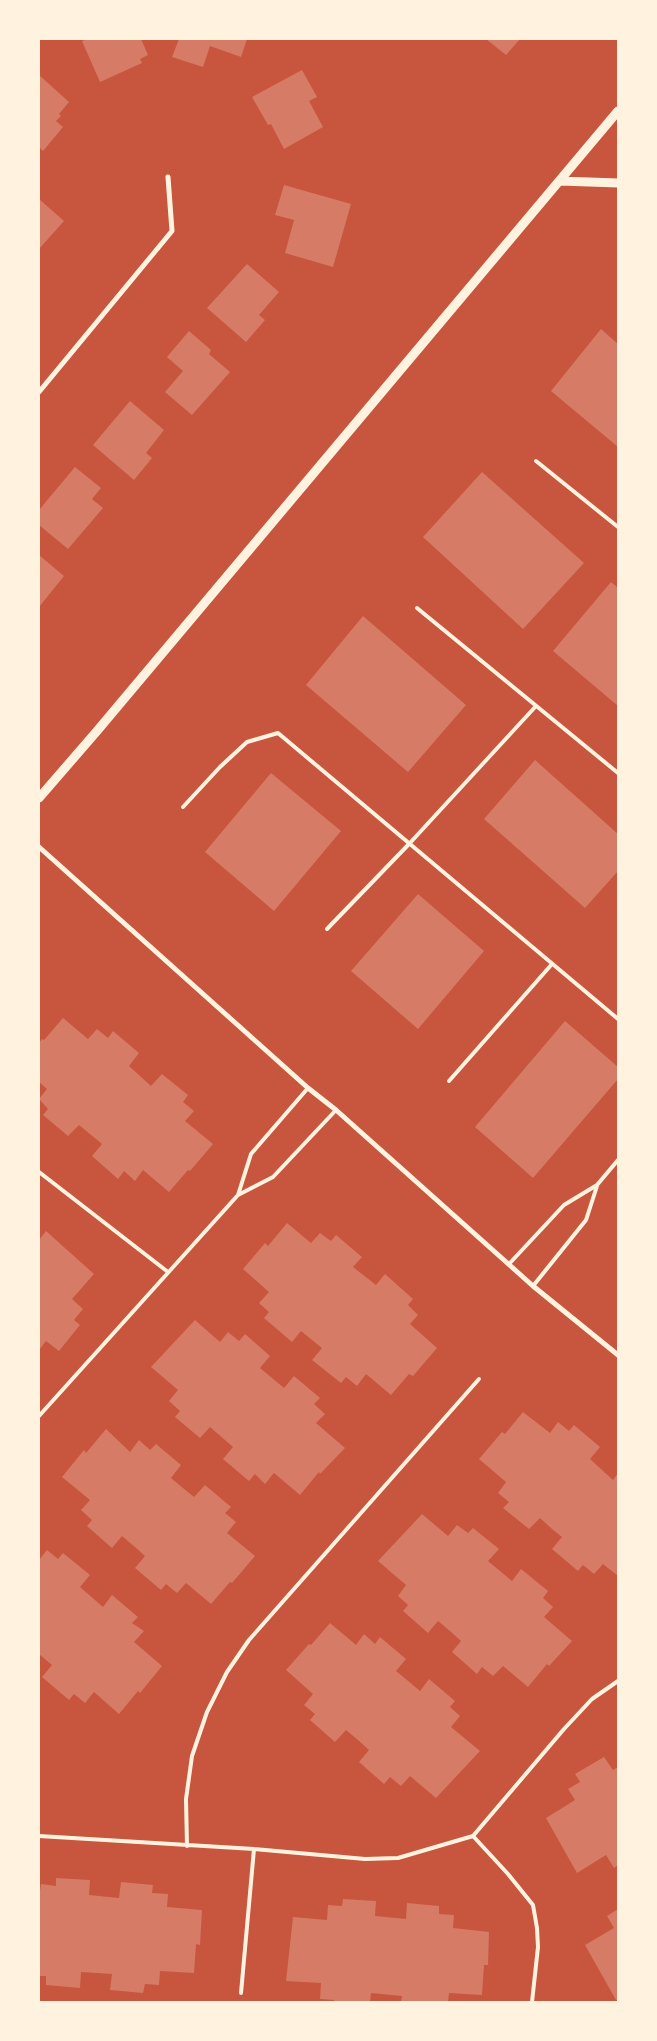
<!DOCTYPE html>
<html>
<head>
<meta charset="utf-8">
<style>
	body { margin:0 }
	#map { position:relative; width:657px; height:2041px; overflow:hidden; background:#c8553d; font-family:Inter,sans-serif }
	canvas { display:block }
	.frame { position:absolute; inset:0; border:40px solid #fff3e0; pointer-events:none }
</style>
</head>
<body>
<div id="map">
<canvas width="657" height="2041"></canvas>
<div class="frame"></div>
</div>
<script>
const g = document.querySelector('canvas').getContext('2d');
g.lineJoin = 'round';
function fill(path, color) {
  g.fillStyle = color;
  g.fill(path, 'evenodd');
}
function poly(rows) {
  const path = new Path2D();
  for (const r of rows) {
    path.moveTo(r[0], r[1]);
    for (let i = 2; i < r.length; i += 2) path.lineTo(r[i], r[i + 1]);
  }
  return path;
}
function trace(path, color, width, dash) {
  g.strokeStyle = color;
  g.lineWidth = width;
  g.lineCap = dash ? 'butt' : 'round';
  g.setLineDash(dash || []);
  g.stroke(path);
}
fill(poly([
	[88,39,141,39,148,55,140,59,142,63,100,82,82,41],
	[179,39,247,39,241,57,210,46,203,67,172,57],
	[486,39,520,39,506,55],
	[302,70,317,97,309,101,323,127,284,149,271,124,268,125,252,97],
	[39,75,69,102,59,114,61,116,56,121,63,127,43,151,39,147],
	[284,185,351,204,333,267,285,253,294,220,275,215],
	[39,199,64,221,39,249],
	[247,264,279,292,259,315,265,320,246,342,207,308],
	[601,329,618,344,618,447,551,391],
	[189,331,211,350,209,354,230,372,192,415,165,392,183,371,167,357],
	[130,401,164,430,146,453,152,458,134,480,93,445],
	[75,467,101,488,92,499,103,508,68,549,39,525,39,510],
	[482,472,584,563,523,629,423,537],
	[39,555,64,576,39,607],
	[611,582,618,588,618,706,553,651],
	[363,616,466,705,408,772,306,685],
	[535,760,618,834,618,871,585,908,484,819],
	[271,773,341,831,274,911,205,852],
	[418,894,484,951,418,1029,351,971],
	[63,1018,88,1039,97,1029,108,1038,113,1031,139,1053,129,1066,151,1086,162,1074,188,1095,183,1102,194,1111,185,1121,213,1144,190,1171,188,1170,169,1192,143,1170,135,1181,124,1171,118,1179,92,1156,102,1144,79,1125,68,1136,43,1115,48,1109,39,1099,47,1089,39,1082,39,1043,42,1039,44,1040],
	[565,1021,618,1067,618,1079,533,1178,475,1127],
	[287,1223,311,1243,320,1233,331,1241,336,1235,362,1257,353,1267,376,1285,385,1274,413,1299,408,1305,418,1315,410,1324,437,1348,413,1376,409,1374,391,1395,366,1374,357,1386,346,1377,341,1383,312,1360,322,1348,301,1331,292,1342,264,1318,269,1312,259,1303,269,1292,243,1269,265,1243,268,1246],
	[46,1231,94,1274,72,1299,83,1309,74,1320,80,1325,59,1351,46,1341,39,1350,39,1240],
	[195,1320,220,1342,228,1332,239,1341,245,1334,270,1356,260,1368,284,1388,294,1376,320,1398,314,1404,325,1414,316,1423,345,1448,320,1474,319,1472,300,1495,274,1473,265,1484,255,1474,249,1481,223,1459,233,1447,210,1427,200,1438,175,1417,180,1411,169,1401,178,1390,151,1367],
	[523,1412,550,1433,558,1422,569,1431,574,1425,600,1447,590,1459,613,1480,618,1473,618,1576,603,1564,594,1574,583,1565,578,1571,552,1549,562,1537,552,1529,540,1518,529,1529,503,1508,509,1502,498,1493,506,1482,479,1459,502,1432,505,1434],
	[106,1429,130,1452,139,1440,150,1450,156,1444,181,1465,171,1478,183,1488,194,1497,205,1485,231,1507,225,1513,236,1522,227,1533,255,1556,232,1583,230,1582,211,1604,186,1583,177,1593,166,1584,161,1590,135,1568,145,1556,135,1547,122,1536,112,1548,87,1526,92,1520,81,1510,90,1500,62,1477,84,1450,86,1453],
	[422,1514,448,1536,457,1525,468,1533,473,1528,499,1549,488,1561,512,1581,521,1569,548,1591,543,1598,553,1607,544,1617,572,1641,549,1666,547,1664,528,1687,503,1666,493,1676,482,1667,477,1674,452,1652,461,1641,450,1631,438,1621,428,1633,403,1611,408,1605,398,1596,406,1585,378,1561],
	[47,1550,58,1559,63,1553,90,1575,80,1587,103,1607,112,1595,138,1617,132,1623,144,1631,134,1642,162,1666,140,1693,138,1691,119,1714,94,1692,85,1703,74,1694,69,1700,42,1677,52,1665,39,1654,39,1560],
	[330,1623,356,1645,364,1634,375,1644,380,1637,406,1659,396,1671,407,1680,420,1691,429,1679,455,1701,450,1707,460,1716,451,1727,480,1751,436,1798,410,1776,401,1786,390,1777,384,1784,359,1762,369,1750,358,1740,346,1730,335,1742,310,1720,315,1714,304,1705,313,1694,286,1670,309,1644,311,1645],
	[604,1757,613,1770,618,1767,618,1865,614,1868,606,1855,577,1873,546,1818,575,1800,568,1789,580,1782,575,1774],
	[56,1878,90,1880,89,1895,119,1898,121,1882,153,1885,152,1893,168,1894,167,1907,202,1910,200,1945,196,1944,194,1973,160,1971,159,1985,145,1984,143,1993,110,1990,112,1974,81,1972,80,1988,46,1985,46,1976,39,1976,39,1898,41,1884,56,1886],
	[343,1899,376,1901,375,1916,406,1919,407,1903,439,1906,439,1914,454,1915,453,1928,489,1932,488,1965,484,1965,482,1995,449,1993,448,2002,401,2002,402,1996,371,1993,370,2002,334,2002,334,2000,320,1999,321,1983,286,1981,293,1917,327,1920,328,1905,342,1906],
	[618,1909,618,1999,616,2000,585,1945,614,1928,607,1916]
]), '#d67c66');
trace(poly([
	[536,461,618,527],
	[417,608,618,773],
	[183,807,220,767,247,742,278,733,618,1019],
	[327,929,409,844,536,706],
	[449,1081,552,964],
	[39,1172,168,1272],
	[238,1195,251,1154,308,1088],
	[509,1264,564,1205,597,1185,618,1160],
	[533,1286,586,1220,597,1186],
	[39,1416,238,1195,273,1177,336,1110],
	[39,1836,254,1849,365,1859,398,1858,473,1836,564,1729,592,1699,618,1681],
	[473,1836,508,1874,533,1905,537,1928,538,1947,532,2002],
	[187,1846,186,1799,192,1756,207,1712,227,1672,249,1640,479,1379],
	[241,1993,254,1849]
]), '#fff3e0', 4);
trace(poly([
	[39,392,172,231,168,177],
	[39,847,308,1088,336,1110,533,1286,618,1355]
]), '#fff3e0', 5);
trace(poly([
	[560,181,618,183],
	[39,798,97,731,618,111]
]), '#fff3e0', 9);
</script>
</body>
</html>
